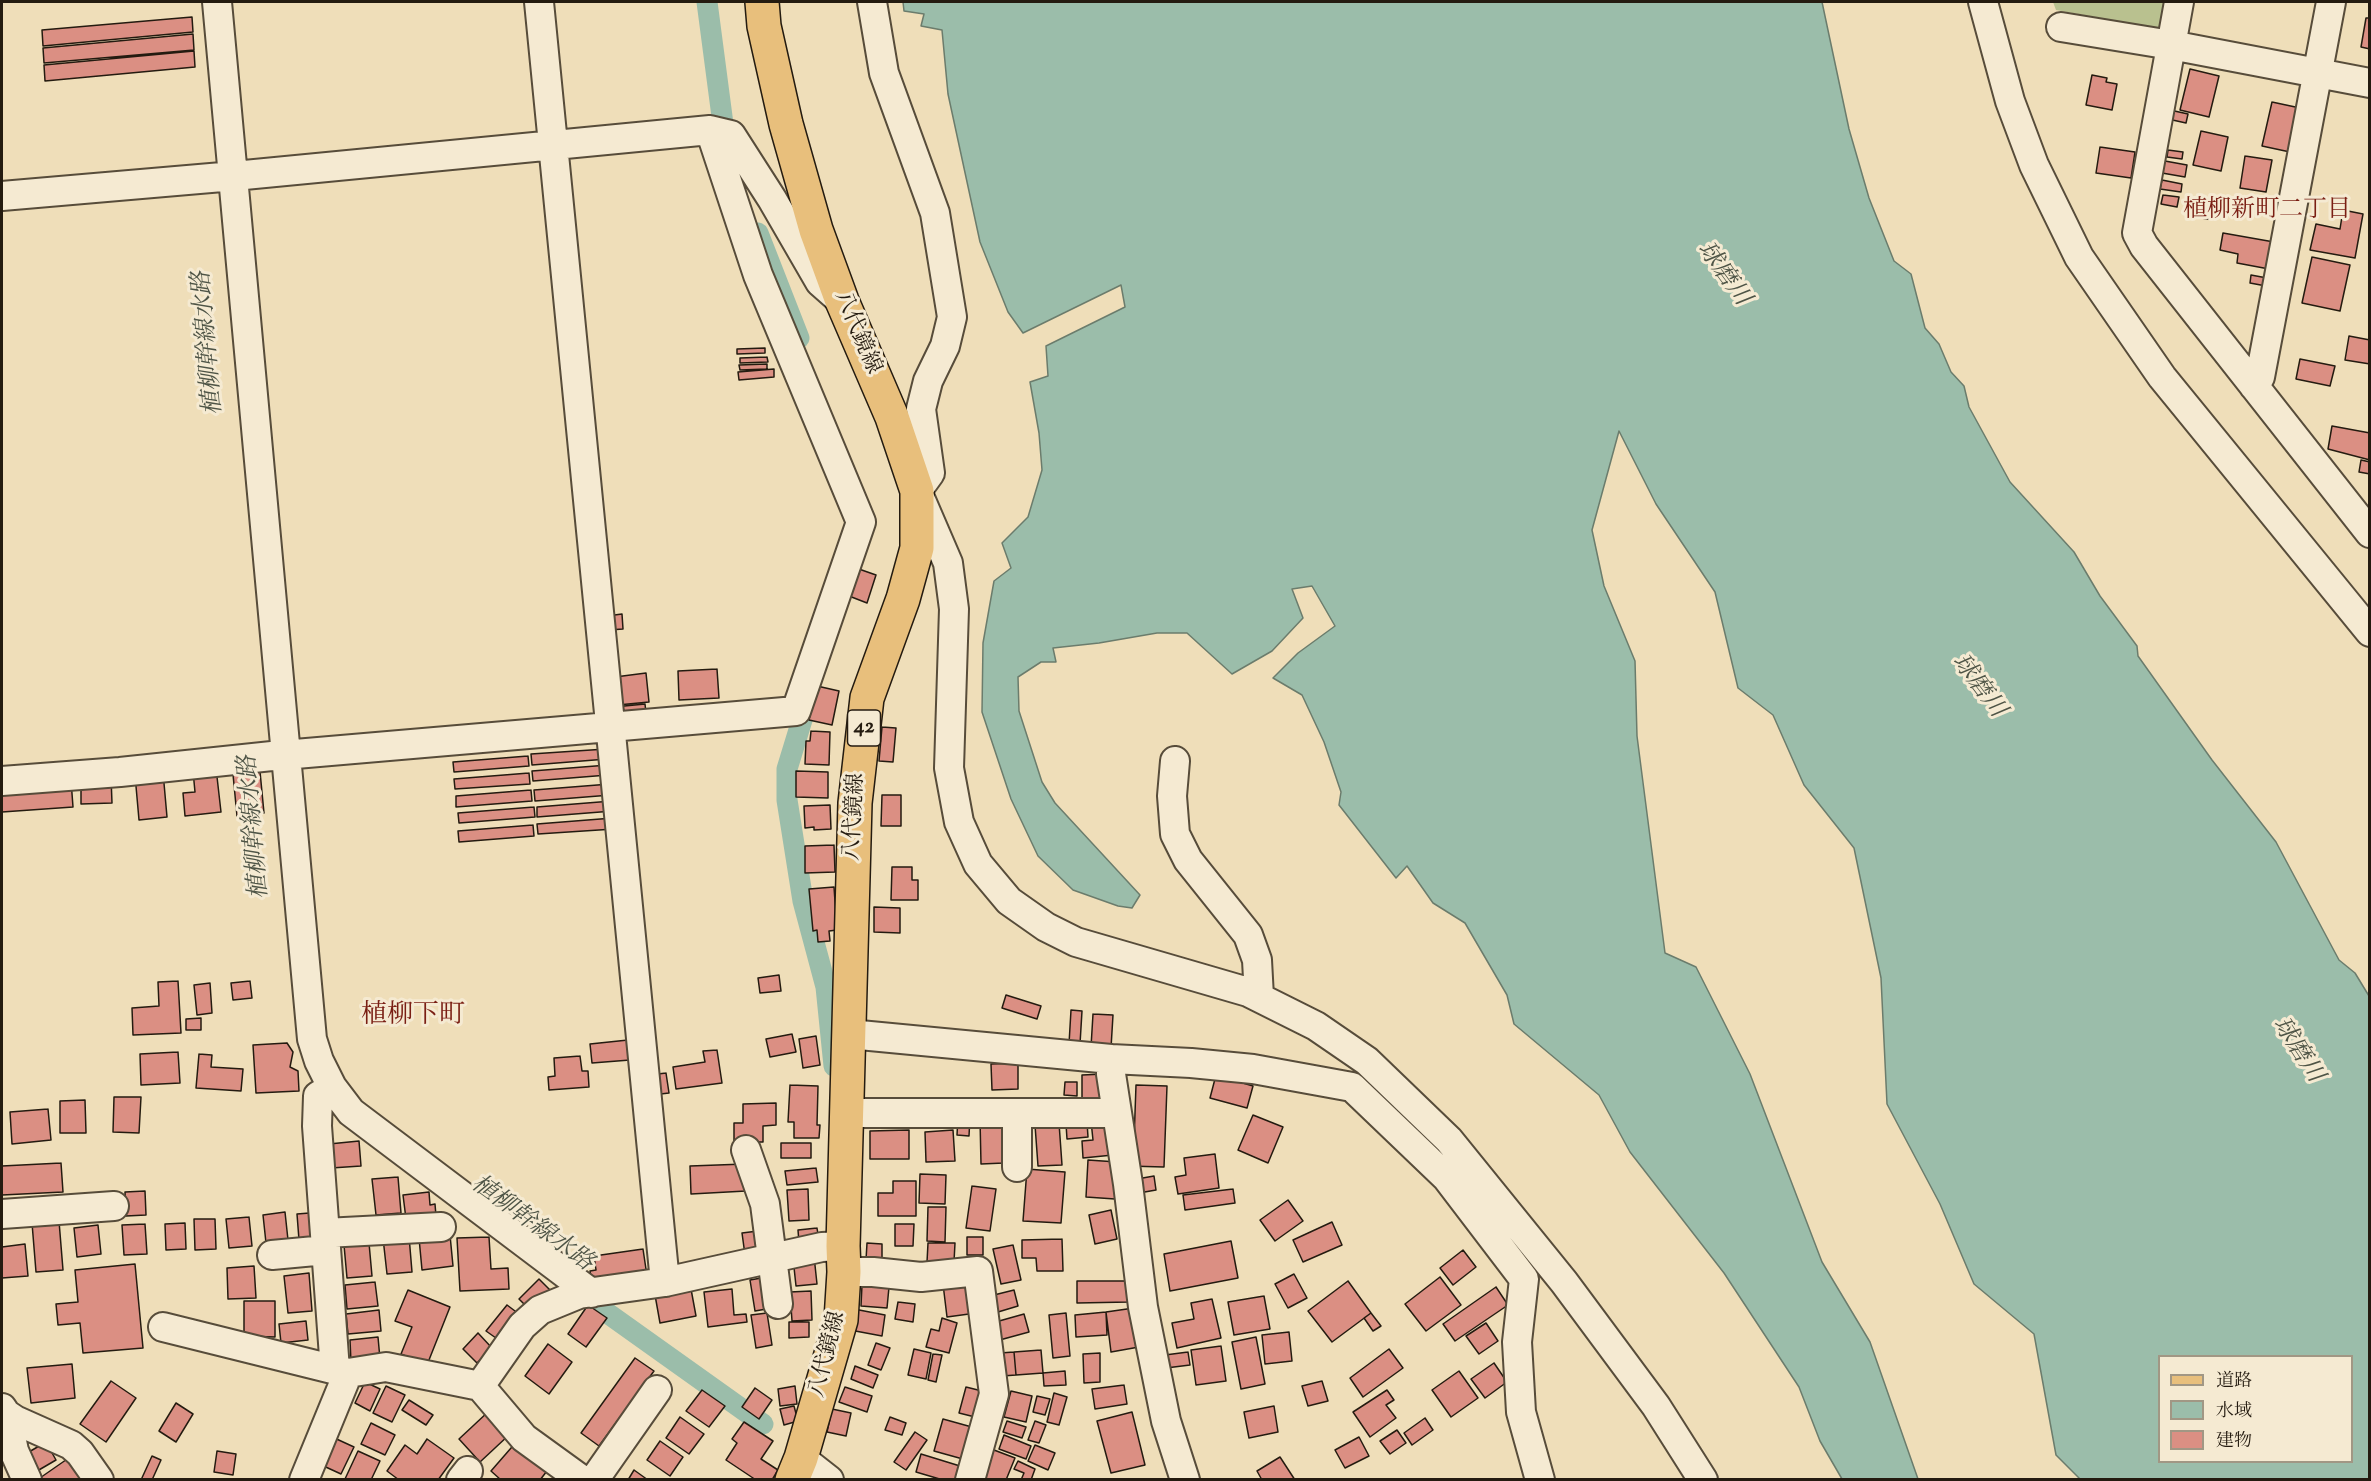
<!DOCTYPE html>
<html>
<head>
<meta charset="utf-8">
<style>
	body { margin:0 }
	#map { position:relative; width:2371px; height:1481px; overflow:hidden; background:#efdeb9; font-family:"Sorts Mill Goudy","Noto Serif JP",serif }
	canvas { display:block }
	.frame { position:absolute; inset:0; border:3px solid #241b10; pointer-events:none }
	.legend { position:absolute; left:2158px; top:1355px; width:195px; height:108px; box-sizing:border-box; background:#f5ead2; border:2px solid #a19784; margin:0; padding:8px 10px; list-style:none; font-size:18px; color:#241b10 }
	.legend li { display:flex; align-items:center; gap:12px; height:30px }
	.legend b { width:30px; border:2px solid #a19784 }
</style>
</head>
<body>
<div id="map">
<canvas width="2371" height="1481"></canvas>
<div class="frame"></div>
<ul class="legend">
<li><b style="height:8px;background:#e8bf7c"></b>道路</li>
<li><b style="height:16px;background:#9bbdaa"></b>水域</li>
<li><b style="height:16px;background:#db8f83"></b>建物</li>
</ul>
</div>
<script>
const g = document.querySelector('canvas').getContext('2d');
g.lineJoin = 'round';
function fill(path, color) {
  g.fillStyle = color;
  g.fill(path, 'evenodd');
}
function poly(rows) {
  const path = new Path2D();
  for (const r of rows) {
    path.moveTo(r[0], r[1]);
    for (let i = 2; i < r.length; i += 2) path.lineTo(r[i], r[i + 1]);
  }
  return path;
}
function trace(path, color, width, dash) {
  g.strokeStyle = color;
  g.lineWidth = width;
  g.lineCap = dash ? 'butt' : 'round';
  g.setLineDash(dash || []);
  g.stroke(path);
}
function drawText(font, color, halo, rows, align = 'center') {
  g.font = font + ' "Sorts Mill Goudy","Noto Serif JP",serif';
  g.lineWidth = 6;
  g.setLineDash([]);
  g.textBaseline = 'middle';
  g.strokeStyle = halo;
  g.fillStyle = color;
  for (const [text, x, y, turn = 0] of rows) {
    g.save();
    g.translate(x, y);
    g.rotate((+turn || 0) * Math.PI / 180);
    g.textAlign = isNaN(turn) ? turn : align;
    if (halo) g.strokeText(text, 0, 0);
    g.fillText(text, 0, 0);
    g.restore();
  }
}
fill(poly([
	[2053,2,2166,2,2161,29,2056,10]
]), '#b9c18f');
const water = poly([
	[903,2,1822,2,1849,129,1869,198,1894,261,1911,274,1925,328,1939,344,1951,372,1964,386,1969,407,2010,482,2074,552,2100,596,2137,646,2138,656,2212,760,2276,842,2339,960,2355,973,2369,996,2369,1479,2080,1479,2056,1455,2034,1334,1974,1284,1940,1204,1887,1104,1881,978,1854,848,1804,785,1773,715,1738,688,1715,592,1656,504,1619,431,1592,530,1604,586,1635,661,1637,736,1665,953,1696,967,1750,1074,1822,1262,1870,1342,1918,1479,1842,1479,1820,1441,1799,1387,1724,1273,1630,1152,1599,1095,1514,1024,1507,995,1465,923,1433,903,1407,866,1396,878,1339,805,1341,792,1324,742,1302,695,1273,678,1298,653,1335,626,1312,586,1292,589,1303,618,1272,651,1232,674,1187,633,1157,633,1099,643,1053,648,1056,662,1041,662,1018,677,1019,711,1042,782,1055,803,1140,895,1132,908,1118,906,1073,890,1038,856,1011,799,982,712,983,643,994,581,1011,568,1002,543,1028,517,1042,470,1039,433,1030,382,1048,376,1046,346,1125,307,1121,285,1023,333,1008,312,980,242,948,94,942,30,921,26,924,14,904,11,903,2],
	[2160,1356,2352,1356,2352,1462,2160,1462,2160,1356]
]);
fill(water, '#9bbdaa');
trace(water, '#6b7c6c', 1.5);
trace(poly([
	[707,2,723,124],
	[758,233,799,338],
	[809,697,787,769,787,800,803,901,826,987,834,1066],
	[575,1290,763,1424]
]), '#9bbdaa', 21);
const building = poly([
	[192,17,193,32,43,46,42,30,192,17],
	[2366,18,2370,18,2370,49,2361,47,2366,18],
	[193,34,194,50,44,63,43,48,193,34],
	[194,51,195,67,45,81,44,65,194,51],
	[2190,69,2219,76,2209,117,2180,110,2190,69],
	[2092,75,2107,78,2106,82,2117,84,2112,110,2086,105,2092,75],
	[2272,102,2300,108,2290,152,2262,146,2272,102],
	[2170,110,2188,114,2186,123,2168,119,2170,110],
	[2201,131,2228,137,2221,171,2193,165,2201,131],
	[2100,147,2135,152,2131,178,2096,173,2100,147],
	[2168,150,2183,152,2182,159,2167,157,2168,150],
	[2245,156,2272,160,2266,192,2240,188,2245,156],
	[2165,161,2187,165,2185,177,2162,173,2165,161],
	[2162,180,2182,184,2181,192,2160,189,2162,180],
	[2163,195,2179,197,2177,207,2161,204,2163,195],
	[2187,206,2210,209,2208,219,2186,216,2187,206],
	[2343,210,2363,214,2355,258,2310,250,2316,224,2340,229,2343,210],
	[2223,233,2274,242,2269,269,2237,263,2238,254,2220,250,2223,233],
	[2312,257,2350,265,2340,311,2302,303,2312,257],
	[2251,275,2267,278,2266,286,2250,283,2251,275],
	[2349,336,2370,340,2370,364,2345,360,2349,336],
	[765,348,765,353,737,354,737,349,765,348],
	[767,357,768,362,740,363,740,358,767,357],
	[2300,359,2335,366,2330,386,2296,379,2300,359],
	[767,364,767,369,740,370,739,365,767,364],
	[774,369,774,377,739,380,738,372,774,369],
	[2332,426,2370,433,2370,460,2328,449,2332,426],
	[2361,460,2370,462,2370,474,2359,472,2361,460],
	[856,568,876,575,867,603,849,596,856,568],
	[622,614,623,629,609,630,607,616,622,614],
	[717,669,719,698,679,700,678,671,717,669],
	[646,673,649,702,618,705,615,677,646,673],
	[817,686,839,691,832,725,809,720,817,686],
	[645,704,646,713,615,716,614,707,645,704],
	[882,727,896,728,893,762,879,761,882,727],
	[811,731,830,732,829,765,805,764,806,741,810,741,811,731],
	[606,749,607,759,532,765,531,754,606,749],
	[528,756,529,766,454,772,453,762,528,756],
	[259,761,264,813,237,816,232,764,259,761],
	[608,765,608,775,533,781,532,771,608,765],
	[216,768,221,812,185,816,183,793,195,792,193,771,216,768],
	[796,771,828,772,828,798,796,797,796,771],
	[163,772,167,817,139,820,135,775,163,772],
	[529,773,530,784,455,789,454,779,529,773],
	[111,777,112,803,81,804,81,779,111,777],
	[71,780,73,807,2,812,2,785,71,780],
	[610,784,611,795,535,801,534,790,610,784],
	[531,790,532,801,456,807,456,796,531,790],
	[882,795,901,795,901,826,881,826,882,795],
	[612,801,613,811,537,817,537,807,612,801],
	[830,805,831,829,814,830,814,827,805,828,804,806,830,805],
	[534,807,535,817,459,823,458,813,534,807],
	[613,818,614,829,538,834,537,824,613,818],
	[533,825,534,836,459,842,458,831,533,825],
	[834,845,835,872,805,873,805,846,834,845],
	[892,867,912,867,912,880,918,880,918,900,891,900,892,867],
	[834,887,837,930,829,931,830,941,818,942,817,930,813,931,809,889,834,887],
	[874,907,900,908,900,933,874,932,874,907],
	[779,975,781,991,760,993,758,978,779,975],
	[178,981,181,1033,133,1035,132,1008,159,1006,158,982,178,981],
	[250,981,252,998,233,1000,231,983,250,981],
	[210,983,212,1013,197,1015,194,985,210,983],
	[1006,995,1041,1006,1037,1019,1002,1008,1006,995],
	[1071,1010,1082,1011,1080,1044,1069,1044,1071,1010],
	[1093,1014,1113,1015,1111,1048,1091,1047,1093,1014],
	[201,1018,201,1030,186,1030,186,1019,201,1018],
	[792,1034,796,1052,770,1057,766,1039,792,1034],
	[816,1036,820,1065,803,1068,799,1039,816,1036],
	[628,1040,630,1060,592,1063,590,1044,628,1040],
	[287,1043,293,1052,290,1067,298,1071,299,1091,256,1093,253,1045,287,1043],
	[717,1050,722,1083,676,1089,673,1067,705,1062,703,1051,717,1050],
	[178,1052,180,1083,141,1085,140,1054,178,1052],
	[199,1054,212,1055,211,1067,243,1069,241,1091,196,1088,199,1054],
	[580,1056,582,1071,588,1071,589,1087,549,1090,548,1077,555,1076,554,1058,580,1056],
	[1018,1063,1018,1089,992,1090,991,1064,1018,1063],
	[666,1073,669,1093,652,1095,650,1075,666,1073],
	[1104,1074,1105,1098,1082,1099,1082,1075,1104,1074],
	[1216,1075,1253,1086,1247,1108,1210,1098,1216,1075],
	[1065,1082,1077,1082,1077,1096,1064,1095,1065,1082],
	[790,1085,818,1086,817,1125,820,1125,819,1138,794,1138,794,1122,788,1122,790,1085],
	[1136,1085,1167,1086,1164,1167,1128,1166,1134,1142,1136,1085],
	[114,1097,141,1097,139,1133,113,1132,114,1097],
	[85,1100,86,1133,60,1133,60,1101,85,1100],
	[776,1103,776,1125,763,1126,763,1142,734,1142,734,1123,743,1123,743,1104,776,1103],
	[48,1109,51,1140,12,1144,10,1112,48,1109],
	[1253,1115,1283,1127,1268,1163,1238,1150,1253,1115],
	[958,1117,970,1117,969,1136,957,1135,958,1117],
	[980,1119,1003,1119,1004,1163,981,1164,980,1119],
	[1110,1120,1113,1155,1083,1158,1082,1141,1093,1140,1091,1121,1110,1120],
	[1087,1122,1088,1137,1067,1139,1066,1124,1087,1122],
	[1059,1123,1062,1165,1038,1166,1035,1125,1059,1123],
	[909,1130,909,1159,870,1159,870,1131,909,1130],
	[953,1130,955,1161,926,1162,925,1132,953,1130],
	[359,1141,361,1166,331,1168,329,1144,359,1141],
	[781,1143,811,1143,811,1158,781,1158,781,1143],
	[1215,1154,1219,1188,1178,1194,1175,1177,1186,1175,1184,1158,1215,1154],
	[1088,1160,1117,1162,1115,1199,1086,1197,1088,1160],
	[61,1163,63,1192,2,1195,2,1166,61,1163],
	[745,1164,746,1191,691,1194,690,1166,745,1164],
	[816,1168,818,1182,787,1185,785,1171,816,1168],
	[1027,1169,1065,1172,1061,1223,1023,1221,1027,1169],
	[920,1174,946,1175,945,1204,919,1203,920,1174],
	[1154,1176,1156,1190,1139,1193,1137,1179,1154,1176],
	[398,1177,401,1213,376,1215,372,1179,398,1177],
	[893,1181,916,1181,916,1216,878,1216,878,1193,893,1193,893,1181],
	[972,1186,996,1189,990,1231,966,1228,972,1186],
	[808,1189,809,1220,789,1221,787,1190,808,1189],
	[1233,1189,1235,1203,1185,1210,1183,1195,1233,1189],
	[145,1191,146,1215,126,1216,125,1192,145,1191],
	[429,1192,430,1205,435,1204,436,1216,406,1219,403,1195,429,1192],
	[1288,1200,1303,1221,1275,1241,1260,1220,1288,1200],
	[928,1207,946,1207,945,1242,927,1241,928,1207],
	[1111,1210,1117,1239,1095,1244,1089,1215,1111,1210],
	[285,1212,288,1240,266,1243,263,1215,285,1212],
	[322,1212,324,1237,299,1240,297,1214,322,1212],
	[249,1217,252,1246,229,1248,226,1219,249,1217],
	[194,1219,215,1219,216,1249,195,1250,194,1219],
	[59,1221,63,1270,36,1272,32,1223,59,1221],
	[1332,1222,1342,1245,1303,1262,1293,1240,1332,1222],
	[185,1223,186,1249,166,1250,165,1224,185,1223],
	[145,1224,147,1254,124,1255,122,1225,145,1224],
	[895,1224,914,1224,913,1246,895,1246,895,1224],
	[98,1225,101,1254,77,1257,74,1228,98,1225],
	[817,1228,819,1241,799,1243,798,1230,817,1228],
	[758,1231,761,1253,745,1255,742,1233,758,1231],
	[450,1235,453,1266,422,1270,419,1238,450,1235],
	[409,1236,412,1272,387,1274,383,1238,409,1236],
	[489,1237,491,1269,508,1268,509,1289,460,1291,457,1238,489,1237],
	[967,1237,983,1237,983,1255,967,1255,967,1237],
	[1062,1239,1063,1271,1037,1271,1036,1258,1022,1258,1022,1240,1062,1239],
	[1231,1241,1238,1278,1170,1291,1164,1254,1231,1241],
	[369,1243,372,1276,347,1278,344,1245,369,1243],
	[867,1243,882,1244,882,1260,866,1260,867,1243],
	[928,1243,955,1243,954,1262,927,1262,928,1243],
	[25,1244,28,1276,2,1278,2,1247,25,1244],
	[1013,1245,1021,1280,1001,1284,993,1249,1013,1245],
	[643,1249,647,1276,592,1283,590,1271,596,1270,594,1256,643,1249],
	[1463,1250,1476,1267,1453,1285,1440,1268,1463,1250],
	[814,1256,817,1284,796,1286,793,1258,814,1256],
	[135,1264,143,1348,83,1353,80,1323,58,1325,56,1304,78,1302,75,1270,135,1264],
	[254,1266,256,1298,228,1299,227,1268,254,1266],
	[309,1273,312,1311,288,1313,284,1276,309,1273],
	[1294,1274,1307,1298,1288,1308,1275,1284,1294,1274],
	[767,1277,772,1308,755,1311,750,1280,767,1277],
	[1440,1277,1461,1305,1426,1331,1405,1304,1440,1277],
	[539,1279,550,1290,530,1310,519,1299,539,1279],
	[965,1281,969,1314,947,1317,943,1284,965,1281],
	[1077,1281,1129,1281,1129,1302,1077,1303,1077,1281],
	[1348,1281,1371,1313,1332,1342,1308,1311,1348,1281],
	[375,1282,378,1306,347,1309,345,1285,375,1282],
	[862,1285,889,1287,887,1308,861,1306,862,1285],
	[1496,1287,1508,1305,1455,1341,1443,1324,1496,1287],
	[691,1289,696,1316,660,1323,655,1295,691,1289],
	[732,1289,734,1315,746,1314,747,1322,708,1327,704,1292,732,1289],
	[408,1290,450,1307,427,1365,401,1354,412,1327,395,1321,408,1290],
	[1014,1290,1018,1306,998,1312,994,1295,1014,1290],
	[811,1291,812,1320,792,1321,790,1292,811,1291],
	[1264,1296,1270,1329,1234,1335,1228,1302,1264,1296],
	[1212,1299,1221,1338,1177,1348,1172,1323,1194,1319,1191,1303,1212,1299],
	[244,1301,275,1301,275,1337,244,1336,244,1301],
	[898,1302,915,1304,913,1322,895,1319,898,1302],
	[507,1305,523,1317,503,1343,486,1331,507,1305],
	[588,1305,607,1318,586,1347,568,1334,588,1305],
	[1134,1308,1139,1347,1111,1352,1106,1312,1134,1308],
	[854,1309,885,1315,882,1336,850,1330,854,1309],
	[379,1310,381,1331,348,1334,346,1314,379,1310],
	[1106,1312,1107,1335,1076,1337,1075,1315,1106,1312],
	[767,1313,772,1345,756,1348,751,1315,767,1313],
	[1066,1313,1070,1356,1053,1358,1049,1315,1066,1313],
	[1371,1313,1381,1326,1373,1331,1364,1318,1371,1313],
	[1024,1314,1029,1332,996,1341,992,1323,1024,1314],
	[942,1318,957,1323,949,1353,926,1347,931,1329,939,1331,942,1318],
	[306,1321,308,1340,281,1343,279,1324,306,1321],
	[789,1322,809,1322,809,1337,789,1338,789,1322],
	[1486,1323,1498,1341,1479,1354,1466,1336,1486,1323],
	[1289,1332,1292,1361,1265,1364,1262,1335,1289,1332],
	[478,1333,492,1348,477,1363,463,1349,478,1333],
	[378,1337,380,1359,351,1362,350,1340,378,1337],
	[1256,1337,1265,1384,1241,1389,1232,1342,1256,1337],
	[876,1343,890,1348,881,1370,868,1365,876,1343],
	[548,1344,572,1362,549,1394,525,1376,548,1344],
	[1221,1346,1226,1381,1196,1385,1191,1350,1221,1346],
	[914,1349,931,1353,926,1379,908,1375,914,1349],
	[1389,1349,1403,1368,1363,1397,1350,1378,1389,1349],
	[1041,1350,1043,1373,1016,1375,1014,1352,1041,1350],
	[1014,1352,1016,1375,1002,1376,1000,1353,1014,1352],
	[1188,1352,1190,1365,1166,1368,1165,1355,1188,1352],
	[1100,1353,1100,1382,1084,1383,1083,1354,1100,1353],
	[933,1354,942,1355,936,1382,928,1380,933,1354],
	[635,1358,654,1371,599,1446,581,1433,635,1358],
	[1494,1363,1507,1382,1485,1398,1471,1379,1494,1363],
	[72,1364,75,1398,31,1403,27,1368,72,1364],
	[855,1366,878,1375,873,1388,851,1379,855,1366],
	[1065,1371,1066,1385,1044,1386,1043,1373,1065,1371],
	[1459,1371,1478,1398,1451,1417,1432,1390,1459,1371],
	[111,1381,136,1398,106,1442,80,1424,111,1381],
	[1322,1381,1328,1401,1308,1406,1302,1386,1322,1381],
	[365,1382,380,1389,370,1411,355,1403,365,1382],
	[1124,1385,1127,1404,1095,1409,1092,1389,1124,1385],
	[386,1386,405,1395,392,1422,373,1413,386,1386],
	[795,1386,797,1404,780,1406,778,1389,795,1386],
	[845,1387,872,1396,867,1412,839,1402,845,1387],
	[966,1387,982,1391,983,1419,959,1413,966,1387],
	[755,1388,772,1400,759,1419,742,1407,755,1388],
	[702,1390,725,1406,709,1427,686,1411,702,1390],
	[1387,1390,1394,1400,1386,1405,1396,1418,1370,1437,1353,1412,1387,1390],
	[1011,1391,1032,1396,1026,1422,1004,1417,1011,1391],
	[1054,1393,1067,1397,1059,1425,1047,1422,1054,1393],
	[1037,1396,1050,1399,1045,1415,1033,1412,1037,1396],
	[409,1400,433,1415,426,1425,402,1410,409,1400],
	[176,1403,193,1414,176,1442,159,1431,176,1403],
	[794,1406,798,1421,784,1425,780,1409,794,1406],
	[1274,1406,1278,1432,1249,1438,1244,1412,1274,1406],
	[832,1409,851,1413,846,1436,827,1432,832,1409],
	[489,1411,510,1434,480,1462,459,1439,489,1411],
	[1132,1412,1145,1465,1111,1473,1097,1421,1132,1412],
	[680,1417,704,1434,689,1454,666,1438,680,1417],
	[890,1417,906,1423,902,1435,885,1430,890,1417],
	[1425,1418,1433,1430,1412,1445,1404,1433,1425,1418],
	[943,1419,979,1429,970,1461,934,1451,943,1419],
	[1007,1421,1026,1427,1022,1438,1003,1432,1007,1421],
	[1035,1421,1046,1425,1039,1443,1028,1440,1035,1421],
	[744,1422,773,1441,761,1459,778,1470,772,1480,756,1480,726,1460,737,1443,732,1439,744,1422],
	[371,1423,395,1435,385,1455,361,1444,371,1423],
	[1397,1430,1406,1443,1390,1454,1380,1441,1397,1430],
	[915,1432,927,1440,906,1470,894,1462,915,1432],
	[1004,1435,1031,1446,1026,1459,999,1449,1004,1435],
	[330,1436,354,1447,341,1474,317,1463,330,1436],
	[1359,1437,1369,1456,1345,1468,1335,1450,1359,1437],
	[427,1439,454,1458,438,1480,399,1480,387,1471,405,1445,417,1454,427,1439],
	[518,1440,550,1467,540,1480,501,1480,491,1471,518,1440],
	[660,1441,683,1457,670,1476,647,1460,660,1441],
	[46,1442,56,1460,32,1474,22,1456,46,1442],
	[1035,1445,1055,1453,1048,1470,1028,1461,1035,1445],
	[994,1450,1015,1458,1006,1480,989,1480,982,1477,994,1450],
	[217,1451,236,1454,233,1475,214,1472,217,1451],
	[358,1451,380,1461,371,1480,345,1479,358,1451],
	[921,1454,960,1466,956,1480,943,1480,916,1472,921,1454],
	[73,1455,90,1480,37,1480,73,1455],
	[152,1456,161,1460,152,1480,141,1480,152,1456],
	[1280,1457,1295,1480,1262,1480,1257,1471,1280,1457],
	[1018,1461,1035,1469,1031,1480,1021,1480,1024,1473,1014,1469,1018,1461],
	[634,1470,648,1480,628,1480,634,1470]
]);
fill(building, '#db8f83');
trace(building, '#241b10', 1.5);
const minor = poly([
	[217,2,312,1039,319,1061,332,1087,351,1112,591,1293],
	[539,2,665,1282],
	[872,2,884,73,935,213,952,317,945,346,928,381,921,409,930,473,917,491,948,563,954,609,949,768,959,822,978,864,1009,901,1046,927,1076,942,1248,992,1316,1026,1367,1061,1449,1140,1564,1282,1656,1406,1703,1480],
	[1983,2,2010,101,2034,165,2079,257,2162,377,2370,632],
	[2179,2,2137,233,2144,246,2370,533],
	[2061,27,2171,45,2370,83],
	[2,196,234,176,710,130,731,135,772,199,820,282,837,297],
	[2254,386,2260,377,2331,2],
	[1175,761,1172,796,1175,834,1188,860,1248,935,1257,960,1259,997],
	[2,781,120,772,272,756,796,711,861,522,758,275,710,130],
	[849,1034,1111,1059,1111,1074,1128,1184,1143,1307,1166,1421,1185,1480],
	[1111,1059,1191,1063,1253,1069,1352,1087,1447,1178,1524,1279,1517,1342,1521,1412,1540,1480],
	[332,1087,318,1096,317,1126,335,1370],
	[846,1113,1117,1113],
	[746,1150,765,1204,778,1304],
	[1017,1167,1017,1113],
	[2,1214,114,1206],
	[325,1233,441,1227],
	[272,1255,326,1250],
	[844,1272,873,1272,921,1277,978,1271,994,1394,970,1480],
	[163,1327,348,1373],
	[480,1386,524,1438,582,1480],
	[2,1408,6,1414,15,1420,71,1445,80,1453,99,1480],
	[15,1420,10,1432,14,1451,27,1480],
	[801,1458,829,1480],
	[304,1480,348,1373,386,1367,480,1386,522,1326,540,1310,579,1294,665,1282,822,1247,843,1246],
	[461,1480,468,1471],
	[594,1480,657,1390]
]);
const major = poly([
	[762,2,764,26,786,124,816,230,842,301,892,417,917,491,917,548,903,599,867,698,855,803,843,1246,844,1272,841,1320,801,1458,792,1480]
]);
trace(minor, '#574c3a', 32);
trace(major, '#241b10', 36);
trace(minor, '#f5ead2', 28);
trace(major, '#e8bf7c', 33);
for (const [x, y, w] of [
	[864,728,33]
]) {
  const box = new Path2D();
  box.roundRect(x - w / 2, y - 18, w, 36, 4.5);
  g.fillStyle = '#f5ead2';
  g.fill(box);
  trace(box, '#241b10', 1.5);
}
drawText('bold 21px', '#241b10', null, [
	["42",864,728]
]);
drawText('22px', '#241b10', '#f5ead2', [
	["八代鏡線",856,333,67],
	["八代鏡線",856,817,-87],
	["八代鏡線",829,1355,-76]
]);
drawText('24px', '#7a1f14', '#f5ead2', [
	["植柳新町二丁目",2267,212]
]);
drawText('italic 24px', '#4e5446', '#f5ead2', [
	["球磨川",1722,275,54],
	["植柳幹線水路",210,343,-95],
	["球磨川",1977,687,53],
	["植柳幹線水路",256,827,-95],
	["球磨川",2296,1051,57],
	["植柳幹線水路",531,1225,36]
]);
drawText('26px', '#7a1f14', '#f5ead2', [
	["植柳下町",413,1018]
]);
</script>
</body>
</html>
